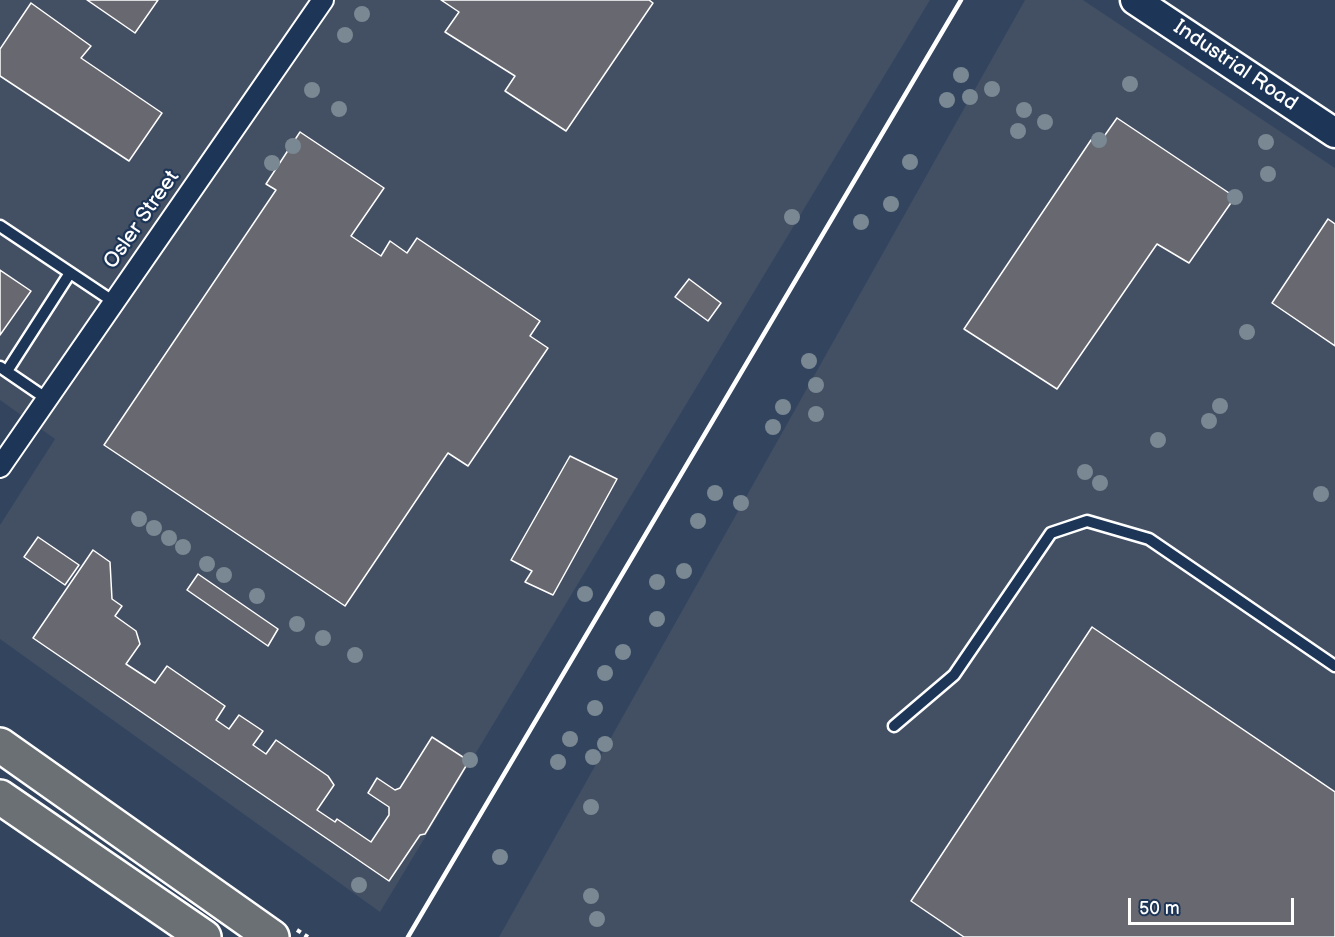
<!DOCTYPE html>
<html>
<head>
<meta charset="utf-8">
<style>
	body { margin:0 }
	#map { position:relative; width:1335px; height:937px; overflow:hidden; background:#33445e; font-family:"Balsamiq Sans",sans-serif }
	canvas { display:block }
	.scale { position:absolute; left:1128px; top:898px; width:166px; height:27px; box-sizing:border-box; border:3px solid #fff; border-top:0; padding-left:8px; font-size:18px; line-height:21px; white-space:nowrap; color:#fff; -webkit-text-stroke:4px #1d3557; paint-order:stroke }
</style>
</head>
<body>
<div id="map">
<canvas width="1335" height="937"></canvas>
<div class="scale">50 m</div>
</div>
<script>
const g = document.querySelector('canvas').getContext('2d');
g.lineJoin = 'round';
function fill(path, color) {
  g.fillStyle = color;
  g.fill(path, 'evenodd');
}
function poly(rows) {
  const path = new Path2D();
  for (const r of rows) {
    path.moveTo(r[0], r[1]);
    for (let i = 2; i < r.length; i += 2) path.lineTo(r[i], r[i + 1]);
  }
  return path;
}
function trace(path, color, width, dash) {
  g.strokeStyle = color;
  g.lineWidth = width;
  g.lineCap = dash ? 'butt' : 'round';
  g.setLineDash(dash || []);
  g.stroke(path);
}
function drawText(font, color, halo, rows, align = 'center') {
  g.font = font + ' "Balsamiq Sans",sans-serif';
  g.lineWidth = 4.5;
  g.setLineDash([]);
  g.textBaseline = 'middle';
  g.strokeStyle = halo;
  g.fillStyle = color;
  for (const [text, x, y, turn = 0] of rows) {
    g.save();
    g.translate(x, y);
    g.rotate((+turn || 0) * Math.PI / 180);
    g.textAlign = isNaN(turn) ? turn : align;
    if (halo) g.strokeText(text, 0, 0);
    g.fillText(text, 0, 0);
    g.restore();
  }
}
fill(poly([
	[0,0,930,0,380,912,0,639,0,525,55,439,0,400],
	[1025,0,1083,0,1335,168,1335,937,499,937]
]), '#434f63');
const building = poly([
	[87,0,158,0,135,33,87,0],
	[441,0,649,0,653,3,566,131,505,91,515,76,445,32,459,12,441,0],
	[31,3,91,46,81,58,162,113,129,161,0,76,0,49,31,3],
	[1117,118,1235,197,1189,263,1157,244,1057,389,964,329,1091,140,1098,145,1117,118],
	[300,132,384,188,351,236,381,256,390,241,407,253,417,238,540,321,530,336,548,348,468,466,448,453,345,606,104,445,276,190,266,184,300,132],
	[1328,219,1335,224,1335,346,1272,303,1328,219],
	[0,270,31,291,0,335,0,270],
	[689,279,721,303,708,321,675,297,689,279],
	[570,456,617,479,553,595,525,582,532,571,511,560,570,456],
	[38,537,79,565,65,585,24,557,38,537],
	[93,550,110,562,112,599,122,606,115,616,136,631,140,644,126,664,155,683,167,666,225,706,216,720,229,729,239,715,263,731,253,745,266,754,276,740,328,776,334,785,317,810,335,822,337,819,371,842,389,815,389,807,368,793,377,778,395,790,400,788,432,737,469,761,425,834,420,835,389,881,33,638,93,550],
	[198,574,278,629,268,646,187,590,198,574],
	[1092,627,1335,792,1335,937,964,937,911,901,1092,627]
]);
fill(building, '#676870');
trace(building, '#fff', 1.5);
const lane = poly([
	[0,226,114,302],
	[0,367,47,399],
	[7,371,70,273],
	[894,726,954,675,1051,533,1087,521,1149,539,1335,666]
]);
const street = poly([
	[0,467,323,0]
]);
const secondary = poly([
	[1135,0,1335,133]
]);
const highway = poly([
	[0,745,272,937],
	[0,797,204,937]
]);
trace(lane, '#fff', 15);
trace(street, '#fff', 24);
trace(secondary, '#fff', 33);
trace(highway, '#fff', 38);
trace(poly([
	[297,930,308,937]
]), '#fff', 4, [4.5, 4.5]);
trace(lane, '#1d3557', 10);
trace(street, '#1d3557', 20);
trace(secondary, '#1d3557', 28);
trace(highway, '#6a7074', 33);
trace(poly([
	[408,937,961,0]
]), '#fff', 4.5);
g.fillStyle = '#7a8893';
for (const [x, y] of [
	[362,14],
	[345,35],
	[961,75],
	[1130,84],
	[992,89],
	[312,90],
	[970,97],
	[947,100],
	[339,109],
	[1024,110],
	[1045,122],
	[1018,131],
	[1099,140],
	[1266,142],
	[293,146],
	[910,162],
	[272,163],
	[1268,174],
	[1235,197],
	[891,204],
	[792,217],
	[861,222],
	[1247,332],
	[809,361],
	[816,385],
	[1220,406],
	[783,407],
	[816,414],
	[1209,421],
	[773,427],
	[1158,440],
	[1085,472],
	[1100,483],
	[715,493],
	[1321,494],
	[741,503],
	[139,519],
	[698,521],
	[154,528],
	[169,538],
	[183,547],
	[207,564],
	[684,571],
	[224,575],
	[657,582],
	[585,594],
	[257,596],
	[657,619],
	[297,624],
	[323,638],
	[623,652],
	[355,655],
	[605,673],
	[595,708],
	[570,739],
	[605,744],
	[593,757],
	[470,760],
	[558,762],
	[591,807],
	[500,857],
	[359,885],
	[591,896],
	[597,919]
]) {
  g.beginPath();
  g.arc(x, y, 8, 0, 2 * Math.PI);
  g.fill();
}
drawText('21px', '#fff', '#1d3557', [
	["Industrial Road",1235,66,34],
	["Osler Street",142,220,-55]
]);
</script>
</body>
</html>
